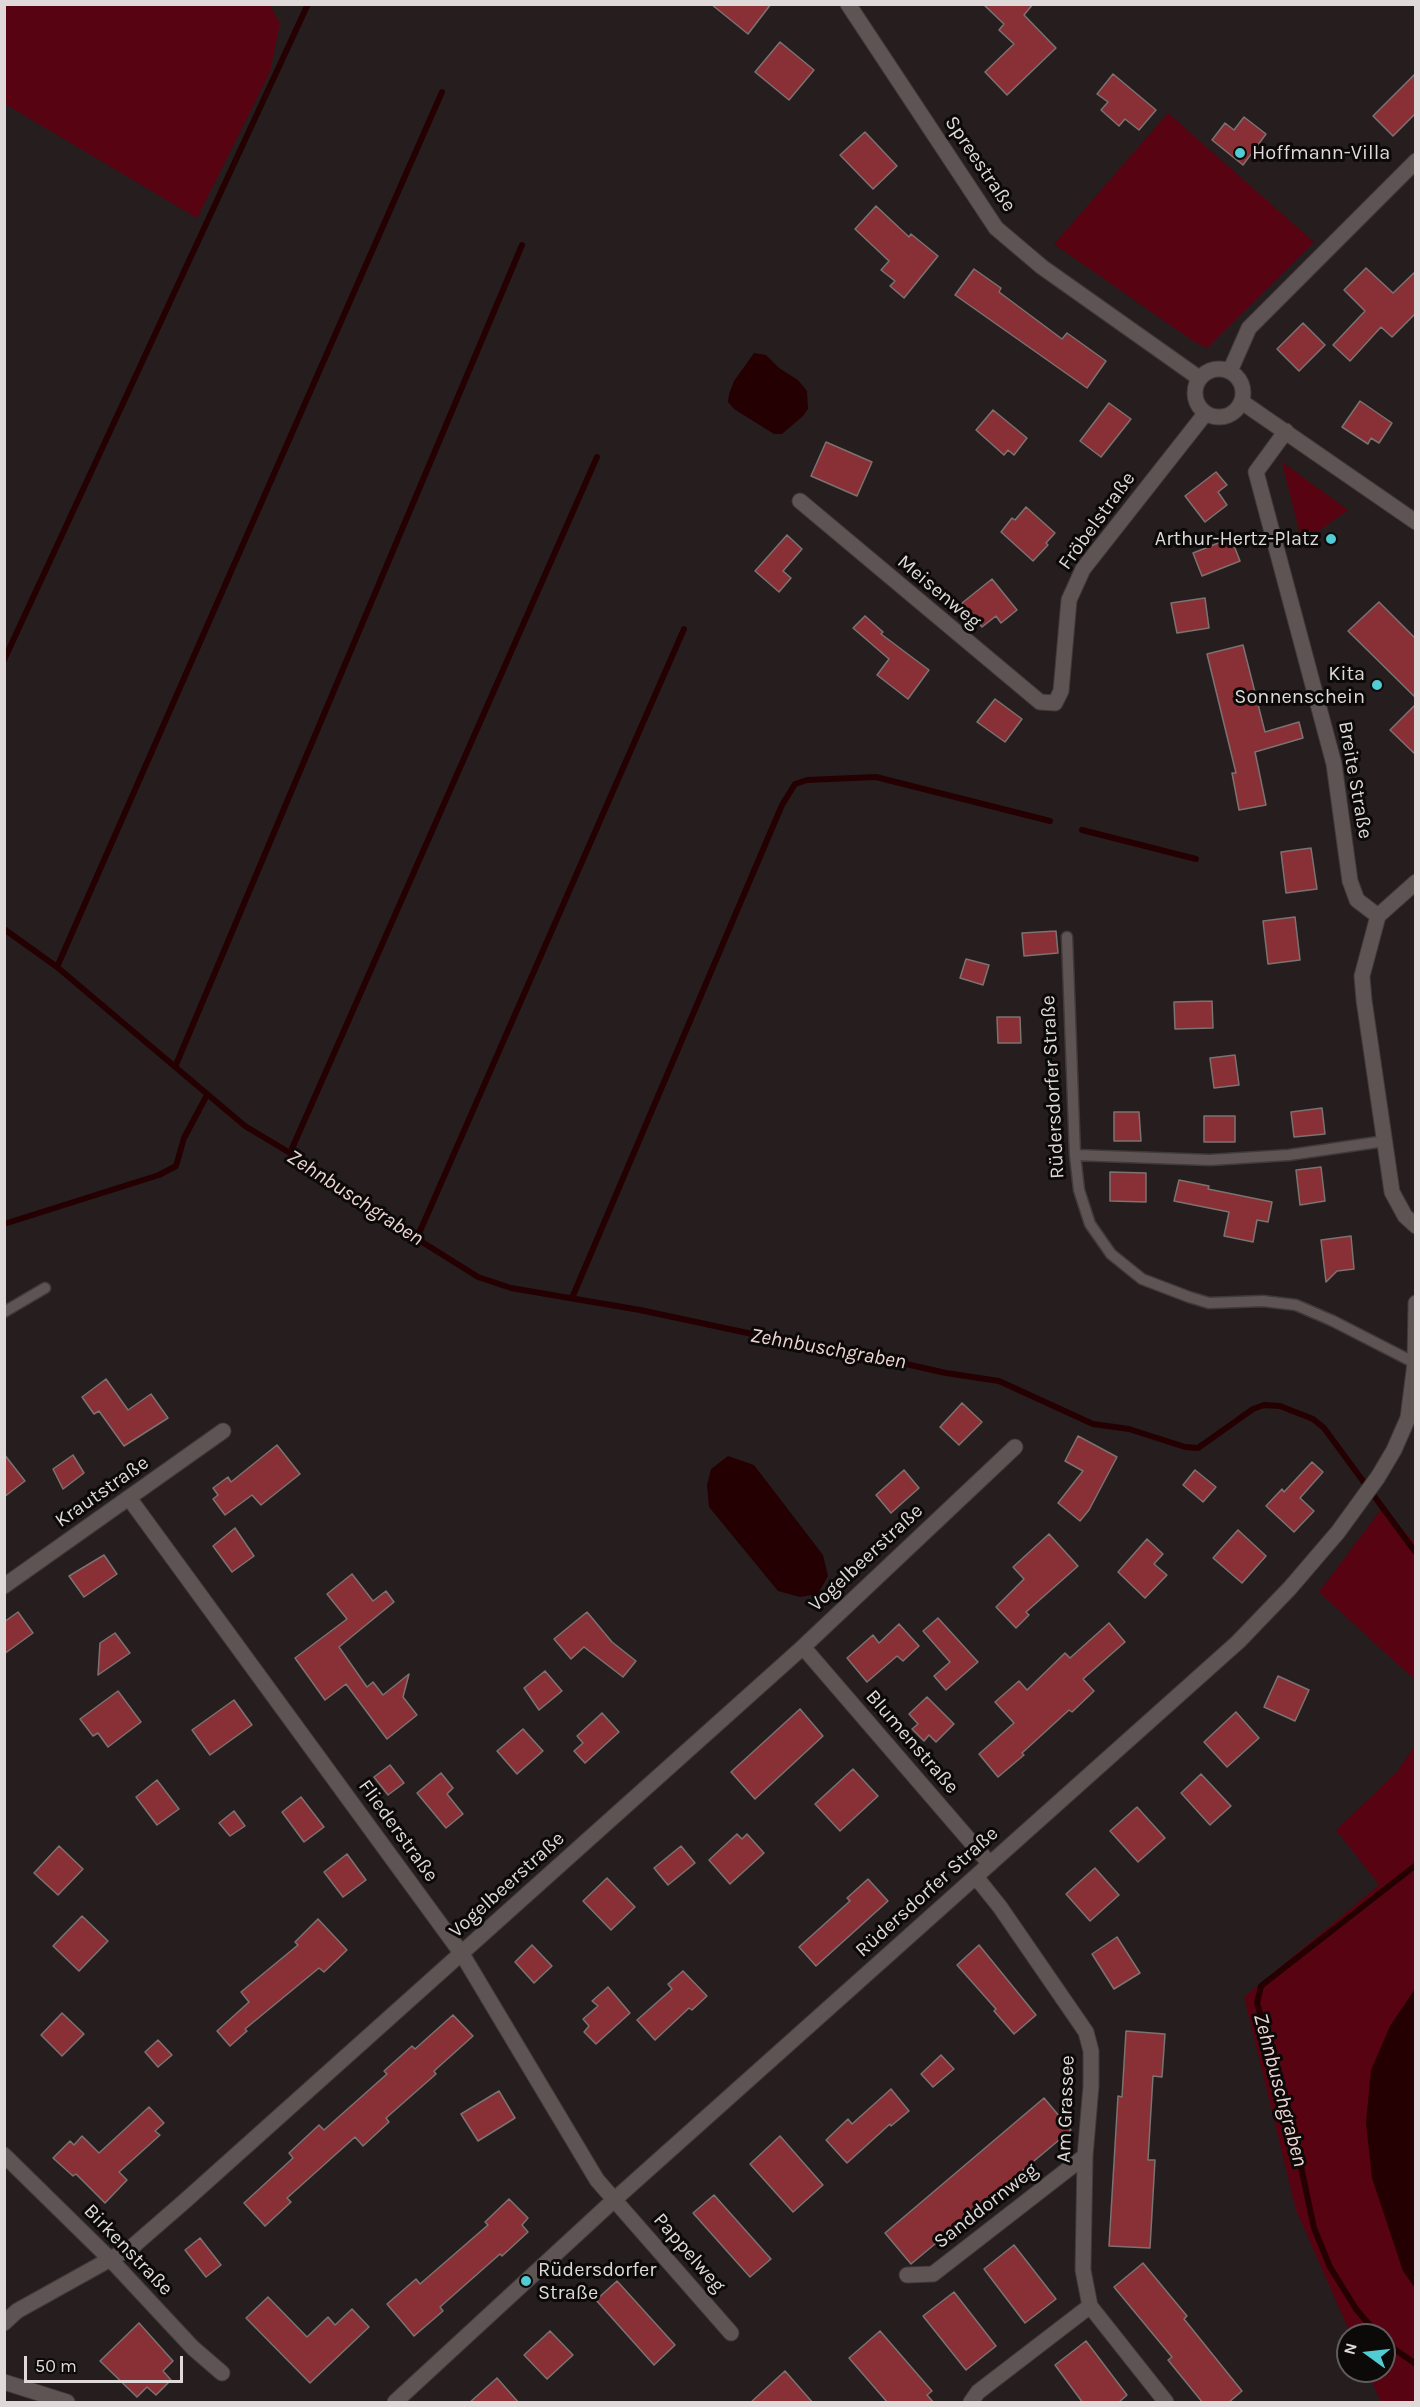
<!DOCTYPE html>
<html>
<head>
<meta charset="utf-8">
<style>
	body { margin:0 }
	#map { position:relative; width:1420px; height:2407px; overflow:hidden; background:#261e1e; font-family:Karla,sans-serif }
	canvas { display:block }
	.frame { position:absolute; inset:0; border:6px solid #dfd9d9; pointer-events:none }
	.north { position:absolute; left:1336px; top:2323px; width:60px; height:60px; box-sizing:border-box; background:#0c0909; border:2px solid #605c5c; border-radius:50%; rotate:285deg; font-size:16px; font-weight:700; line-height:24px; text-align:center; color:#dfd9d9 }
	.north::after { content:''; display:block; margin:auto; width:21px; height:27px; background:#51ccd3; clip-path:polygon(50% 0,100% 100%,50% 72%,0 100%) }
	.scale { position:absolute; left:24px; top:2356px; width:159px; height:27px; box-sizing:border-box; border:3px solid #dfd9d9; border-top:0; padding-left:8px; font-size:18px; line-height:21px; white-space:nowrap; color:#dfd9d9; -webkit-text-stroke:4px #0c0909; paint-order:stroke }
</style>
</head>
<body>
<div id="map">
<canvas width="1420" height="2407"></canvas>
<div class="frame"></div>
<div class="north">N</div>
<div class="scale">50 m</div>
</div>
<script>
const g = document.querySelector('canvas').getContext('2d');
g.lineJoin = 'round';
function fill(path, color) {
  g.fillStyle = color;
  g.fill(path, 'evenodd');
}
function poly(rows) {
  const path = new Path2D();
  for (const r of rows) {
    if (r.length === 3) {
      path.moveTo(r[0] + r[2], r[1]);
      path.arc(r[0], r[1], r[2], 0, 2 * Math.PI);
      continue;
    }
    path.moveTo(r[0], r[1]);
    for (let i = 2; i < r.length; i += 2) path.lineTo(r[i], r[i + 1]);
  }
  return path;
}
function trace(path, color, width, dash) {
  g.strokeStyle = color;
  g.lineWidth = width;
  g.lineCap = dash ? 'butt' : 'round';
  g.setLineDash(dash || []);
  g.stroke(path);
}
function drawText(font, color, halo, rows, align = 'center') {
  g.font = font + ' Karla,sans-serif';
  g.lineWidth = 6;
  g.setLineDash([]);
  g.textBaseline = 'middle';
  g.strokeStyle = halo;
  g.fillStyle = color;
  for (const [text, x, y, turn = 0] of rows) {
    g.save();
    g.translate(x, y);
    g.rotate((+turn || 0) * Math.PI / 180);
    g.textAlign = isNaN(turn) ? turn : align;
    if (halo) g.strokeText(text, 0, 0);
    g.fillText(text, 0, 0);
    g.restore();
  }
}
fill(poly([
	[4,5,270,5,280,23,270,72,197,218,5,104],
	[1168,113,1314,242,1207,348,1193,341,1054,244],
	[1282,462,1348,510,1302,543],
	[1382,1508,1415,1543,1415,1680,1319,1592],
	[1415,1745,1415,1989,1390,2026,1390,2227,1403,2271,1415,2288,1415,2402,1381,2402,1367,2371,1384,2371,1384,2335,1351,2335,1296,2210,1244,1997,1379,1885,1336,1830,1397,1772]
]), '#580311');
fill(poly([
	[754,353,766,355,779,368,798,380,807,391,808,409,803,416,782,434,774,434,734,409,728,402,729,394,734,381],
	[728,1456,754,1465,823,1555,828,1576,818,1594,800,1597,778,1591,709,1507,707,1485,711,1469],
	[1415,1989,1416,2288,1415,2288,1403,2271,1372,2178,1366,2123,1371,2070,1390,2026]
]), '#240002');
trace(poly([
	[4,660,308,4],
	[1082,830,1196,859],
	[4,929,57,967,245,1126,290,1153,355,1200,478,1277,511,1288,640,1310,757,1335,810,1349,852,1352,946,1373,999,1381,1093,1424,1129,1429,1185,1447,1198,1448,1253,1409,1264,1405,1280,1406,1313,1419,1324,1428,1416,1553],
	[57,967,442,92],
	[175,1067,522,245],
	[290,1153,597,457],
	[4,1224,159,1175,176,1166,184,1138,207,1095],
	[417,1238,684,629],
	[572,1298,782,805,795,784,807,780,876,777,1050,821],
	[1378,2335,1356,2309,1330,2267,1314,2228,1290,2115,1257,2003,1261,1986,1416,1865],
	[1384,2342,1416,2364]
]), '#240002', 6);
const building = poly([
	[711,4,771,4,748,34,711,4],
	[983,4,1033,4,1024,15,1056,48,1007,95,985,72,1014,44,999,30,1004,24,983,4],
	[780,42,814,70,789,100,755,72,780,42],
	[1416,73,1416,113,1393,136,1373,116,1416,73],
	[1113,74,1156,110,1139,130,1125,119,1119,126,1101,110,1108,102,1097,94,1113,74],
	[1244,117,1266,134,1243,165,1212,140,1225,123,1234,130,1244,117],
	[865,132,897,166,873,189,840,155,865,132],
	[876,206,909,237,911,234,938,256,904,298,890,286,895,281,881,270,889,261,855,229,876,206],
	[1366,268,1393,293,1416,271,1416,313,1392,337,1381,327,1350,361,1333,345,1365,311,1344,290,1366,268],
	[974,269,1001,288,999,292,1062,339,1067,333,1106,361,1087,388,955,295,974,269],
	[1303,323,1325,345,1299,371,1277,349,1303,323],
	[1360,401,1392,423,1379,443,1371,438,1368,444,1342,427,1360,401],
	[1109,403,1131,419,1101,457,1080,441,1109,403],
	[993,410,1027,438,1014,455,1008,450,1004,455,976,430,993,410],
	[826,442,872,462,857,496,811,476,826,442],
	[1216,472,1227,485,1218,492,1227,505,1205,522,1185,496,1216,472],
	[1026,507,1055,533,1046,543,1048,545,1033,561,1001,532,1012,518,1015,520,1026,507],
	[787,535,802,549,783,571,791,578,779,592,755,571,787,535],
	[1231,538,1240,561,1202,576,1193,553,1231,538],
	[992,579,1017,610,1001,623,996,616,982,627,962,603,992,579],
	[1205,598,1209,628,1177,633,1171,603,1205,598],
	[1379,602,1416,639,1416,698,1348,631,1379,602],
	[865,616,883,632,881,634,929,670,908,699,877,675,889,659,853,628,865,616],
	[1243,645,1265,732,1299,722,1303,738,1255,752,1266,805,1239,810,1232,773,1236,773,1207,654,1243,645],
	[995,699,1022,719,1005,742,977,722,995,699],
	[1416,704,1416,755,1390,730,1416,704],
	[1311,848,1317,889,1286,893,1281,852,1311,848],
	[1295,917,1300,960,1268,964,1263,921,1295,917],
	[1056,931,1058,953,1024,956,1022,933,1056,931],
	[966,959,989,965,983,985,960,978,966,959],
	[1212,1001,1213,1028,1175,1029,1174,1002,1212,1001],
	[997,1017,1020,1017,1021,1043,998,1043,997,1017],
	[1235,1055,1239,1085,1214,1088,1210,1058,1235,1055],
	[1322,1108,1325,1134,1294,1137,1291,1112,1322,1108],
	[1114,1112,1139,1112,1141,1141,1114,1141,1114,1112],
	[1204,1116,1235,1116,1235,1142,1204,1142,1204,1116],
	[1321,1167,1325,1201,1300,1205,1296,1170,1321,1167],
	[1110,1172,1146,1173,1146,1202,1110,1201,1110,1172],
	[1179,1180,1209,1186,1208,1189,1272,1202,1268,1222,1257,1220,1253,1242,1224,1236,1229,1212,1174,1201,1179,1180],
	[1351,1236,1354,1269,1337,1271,1326,1282,1321,1240,1351,1236],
	[106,1379,128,1410,151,1394,168,1418,124,1446,99,1411,94,1414,82,1397,106,1379],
	[962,1403,982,1422,959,1445,940,1427,962,1403],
	[1078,1436,1117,1457,1089,1510,1080,1521,1058,1503,1083,1471,1065,1461,1078,1436],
	[277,1445,300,1474,261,1505,252,1495,225,1515,213,1499,218,1495,213,1488,228,1477,231,1482,277,1445],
	[4,1454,25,1481,4,1497,4,1454],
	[73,1455,84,1473,63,1489,53,1469,73,1455],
	[1312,1462,1323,1472,1300,1498,1314,1511,1294,1532,1266,1506,1282,1489,1284,1492,1312,1462],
	[904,1470,919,1488,891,1513,876,1495,904,1470],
	[1195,1470,1216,1487,1203,1502,1183,1485,1195,1470],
	[235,1528,254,1556,232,1572,213,1546,235,1528],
	[1238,1530,1266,1556,1242,1583,1213,1558,1238,1530],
	[1049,1534,1078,1566,1026,1612,1029,1615,1016,1628,996,1607,1024,1579,1013,1567,1049,1534],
	[1147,1539,1163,1554,1154,1564,1167,1575,1145,1598,1118,1572,1147,1539],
	[104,1555,117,1574,84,1597,69,1576,104,1555],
	[352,1574,373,1601,386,1591,394,1602,339,1647,367,1687,373,1682,383,1695,409,1674,403,1697,417,1715,387,1739,346,1684,325,1700,295,1658,347,1619,327,1594,352,1574],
	[18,1612,33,1633,4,1654,4,1622,18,1612],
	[587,1612,612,1642,636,1661,623,1677,584,1647,571,1659,554,1639,587,1612],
	[938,1618,978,1662,946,1690,934,1676,950,1662,923,1631,938,1618],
	[1109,1623,1125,1642,1083,1679,1094,1691,1072,1712,1069,1710,1022,1753,1024,1755,998,1777,979,1754,1014,1723,995,1702,1019,1681,1027,1690,1065,1653,1070,1658,1109,1623],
	[899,1624,919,1646,903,1661,897,1656,867,1682,847,1658,873,1635,879,1643,899,1624],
	[115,1633,130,1653,98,1675,100,1643,115,1633],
	[545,1671,562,1691,539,1710,524,1688,545,1671],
	[1278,1676,1309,1690,1295,1721,1264,1707,1278,1676],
	[118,1691,141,1722,108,1747,98,1733,93,1736,80,1719,118,1691],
	[927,1697,954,1724,936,1742,929,1735,924,1741,912,1729,918,1724,909,1714,927,1697],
	[234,1700,252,1725,210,1755,192,1730,234,1700],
	[800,1709,823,1736,755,1799,731,1772,800,1709],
	[1236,1712,1259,1738,1227,1767,1204,1742,1236,1712],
	[602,1713,619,1732,585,1763,574,1751,583,1743,577,1736,602,1713],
	[523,1729,543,1751,517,1774,497,1751,523,1729],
	[390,1765,404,1783,388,1795,374,1777,390,1765],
	[853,1769,878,1796,840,1831,815,1804,853,1769],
	[441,1773,453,1788,447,1794,463,1814,446,1828,417,1793,441,1773],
	[1201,1774,1231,1806,1210,1825,1181,1793,1201,1774],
	[157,1780,179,1809,157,1825,136,1797,157,1780],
	[301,1797,324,1827,304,1842,282,1812,301,1797],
	[1137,1807,1165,1838,1138,1862,1110,1831,1137,1807],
	[234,1811,245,1826,230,1836,219,1823,234,1811],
	[737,1834,742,1839,747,1834,764,1853,730,1884,709,1860,737,1834],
	[59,1846,83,1869,58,1895,34,1873,59,1846],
	[681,1846,695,1863,668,1885,654,1868,681,1846],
	[347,1854,366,1880,343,1897,324,1872,347,1854],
	[1095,1868,1119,1895,1090,1921,1066,1894,1095,1868],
	[607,1878,635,1907,611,1930,583,1901,607,1878],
	[868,1879,888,1901,816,1966,799,1947,850,1901,847,1898,868,1879],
	[82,1916,108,1941,79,1971,53,1946,82,1916],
	[318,1919,347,1950,324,1972,319,1968,245,2029,247,2031,230,2046,217,2031,249,2002,241,1992,298,1945,295,1942,318,1919],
	[1117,1937,1140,1973,1114,1989,1092,1954,1117,1937],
	[532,1945,552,1966,534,1983,515,1962,532,1945],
	[979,1945,1036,2015,1014,2034,994,2011,996,2009,957,1965,979,1945],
	[683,1971,707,1996,692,2010,689,2008,655,2040,637,2020,672,1989,668,1984,683,1971],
	[608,1987,630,2013,596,2044,584,2032,589,2026,583,2019,598,2006,592,2001,608,1987],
	[62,2013,84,2034,62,2056,41,2035,62,2013],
	[453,2015,473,2036,434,2071,436,2074,386,2118,389,2122,363,2146,355,2137,287,2198,291,2202,265,2226,244,2203,293,2158,289,2153,319,2125,324,2130,387,2074,384,2071,412,2046,415,2049,453,2015],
	[1126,2031,1165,2034,1162,2077,1153,2076,1148,2160,1155,2160,1150,2248,1109,2246,1118,2096,1122,2097,1126,2031],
	[158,2040,172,2055,158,2067,145,2052,158,2040],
	[941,2055,954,2069,933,2087,921,2074,941,2055],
	[891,2089,909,2111,891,2126,890,2124,847,2163,826,2140,848,2119,852,2124,891,2089],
	[499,2091,515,2118,478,2141,461,2114,499,2091],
	[1044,2098,1071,2130,911,2264,885,2233,1044,2098],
	[149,2107,164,2123,155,2131,160,2135,119,2172,127,2180,105,2203,76,2174,73,2176,53,2158,70,2141,74,2145,82,2136,99,2153,149,2107],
	[780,2136,823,2185,793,2212,750,2164,780,2136],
	[714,2195,771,2259,750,2277,693,2213,714,2195],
	[509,2199,528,2218,522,2225,528,2232,502,2256,500,2254,440,2307,443,2311,414,2336,387,2304,416,2279,420,2284,488,2225,485,2222,509,2199],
	[200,2238,221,2265,206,2277,185,2250,200,2238],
	[1014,2245,1056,2299,1025,2323,984,2269,1014,2245],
	[1143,2263,1187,2316,1184,2319,1242,2391,1228,2403,1203,2403,1168,2360,1172,2357,1114,2287,1143,2263],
	[617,2281,675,2345,654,2365,596,2300,617,2281],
	[954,2292,996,2346,966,2370,923,2316,954,2292],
	[268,2297,307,2337,328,2317,335,2325,352,2309,369,2327,310,2383,246,2318,268,2297],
	[139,2323,173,2361,163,2371,171,2380,156,2395,147,2387,137,2397,100,2361,139,2323],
	[550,2331,573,2355,547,2379,524,2355,550,2331],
	[880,2331,932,2391,927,2395,934,2403,888,2403,849,2358,880,2331],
	[1086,2341,1127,2395,1118,2403,1083,2403,1055,2365,1086,2341],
	[785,2371,813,2403,750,2403,785,2371],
	[497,2378,519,2403,469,2403,497,2378]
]);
fill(building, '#883035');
trace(building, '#7c7271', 1.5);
const service = poly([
	[1067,937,1075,1155,1079,1190,1090,1224,1111,1254,1142,1279,1189,1297,1209,1303,1263,1301,1296,1305,1333,1321,1415,1363],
	[1075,1155,1210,1160,1289,1155,1385,1141],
	[4,1312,45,1288]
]);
const minor = poly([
	[848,4,996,228,1042,267,1199,378],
	[1219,393,24],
	[1230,371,1249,328,1416,161],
	[1242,402,1416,522],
	[1286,431,1256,472,1334,764,1350,881,1357,900,1378,916,1362,976,1364,1000,1392,1192,1405,1216,1416,1226],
	[800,501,1040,702,1055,703,1061,691,1069,600,1083,569,1205,414],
	[1378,916,1416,882],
	[129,1498,462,1954,597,2180,731,2333],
	[4,1586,223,1431],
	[803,1647,990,1864],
	[976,1877,1000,1907,1086,2032,1091,2051,1091,2086,1085,2156,1083,2270,1090,2306,1166,2402],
	[4,2155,111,2260,193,2348,222,2373],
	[907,2275,933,2274,1085,2156],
	[4,2323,17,2311,132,2247,186,2200,803,1647,1015,1447],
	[395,2402,614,2200,1238,1642,1290,1588,1338,1532,1378,1477,1394,1450,1408,1418,1415,1363,1416,1303],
	[971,2402,978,2392,1090,2306]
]);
const tertiary = poly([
	[4,2382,67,2402]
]);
trace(service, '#413a3a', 13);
trace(minor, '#413a3a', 17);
trace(tertiary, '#413a3a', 17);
trace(service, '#5e5454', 10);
trace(minor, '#5e5454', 15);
trace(tertiary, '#5e5454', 15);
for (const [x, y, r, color] of [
	[1240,153,6,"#51ccd3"],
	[1331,539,6,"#51ccd3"],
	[1377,685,6,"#51ccd3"],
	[526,2281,6,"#51ccd3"]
]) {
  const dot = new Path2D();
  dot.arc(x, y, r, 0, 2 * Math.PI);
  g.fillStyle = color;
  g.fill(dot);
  trace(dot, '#0c0909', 2);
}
drawText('20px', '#dfd9d9', '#0c0909', [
	["Hoffmann-Villa",1252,153],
	["Arthur-Hertz-Platz",1319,539,"right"],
	["Kita",1365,674,"right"],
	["Sonnenschein",1365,697,"right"],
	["Rüdersdorfer",538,2270],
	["Straße",538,2293]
], 'left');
drawText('20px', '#dfd9d9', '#0c0909', [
	["Spreestraße",980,164,56],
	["Fröbelstraße",1097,521,-54],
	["Meisenweg",939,592,40],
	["Breite Straße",1355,780,80],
	["Rüdersdorfer Straße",1053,1087,-93],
	["Krautstraße",102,1492,-35],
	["Vogelbeerstraße",866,1558,-43],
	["Blumenstraße",912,1742,49],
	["Fliederstraße",398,1831,54],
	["Vogelbeerstraße",507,1885,-42],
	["Rüdersdorfer Straße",927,1892,-42],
	["Am Grassee",1066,2109,-88],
	["Sanddornweg",986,2206,-38],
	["Birkenstraße",128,2250,46],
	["Pappelweg",689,2253,49]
]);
drawText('italic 21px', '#eed4d2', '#0c0909', [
	["Zehnbuschgraben",355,1198,33],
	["Zehnbuschgraben",828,1349,10],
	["Zehnbuschgraben",1280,2090,75]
]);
</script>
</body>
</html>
